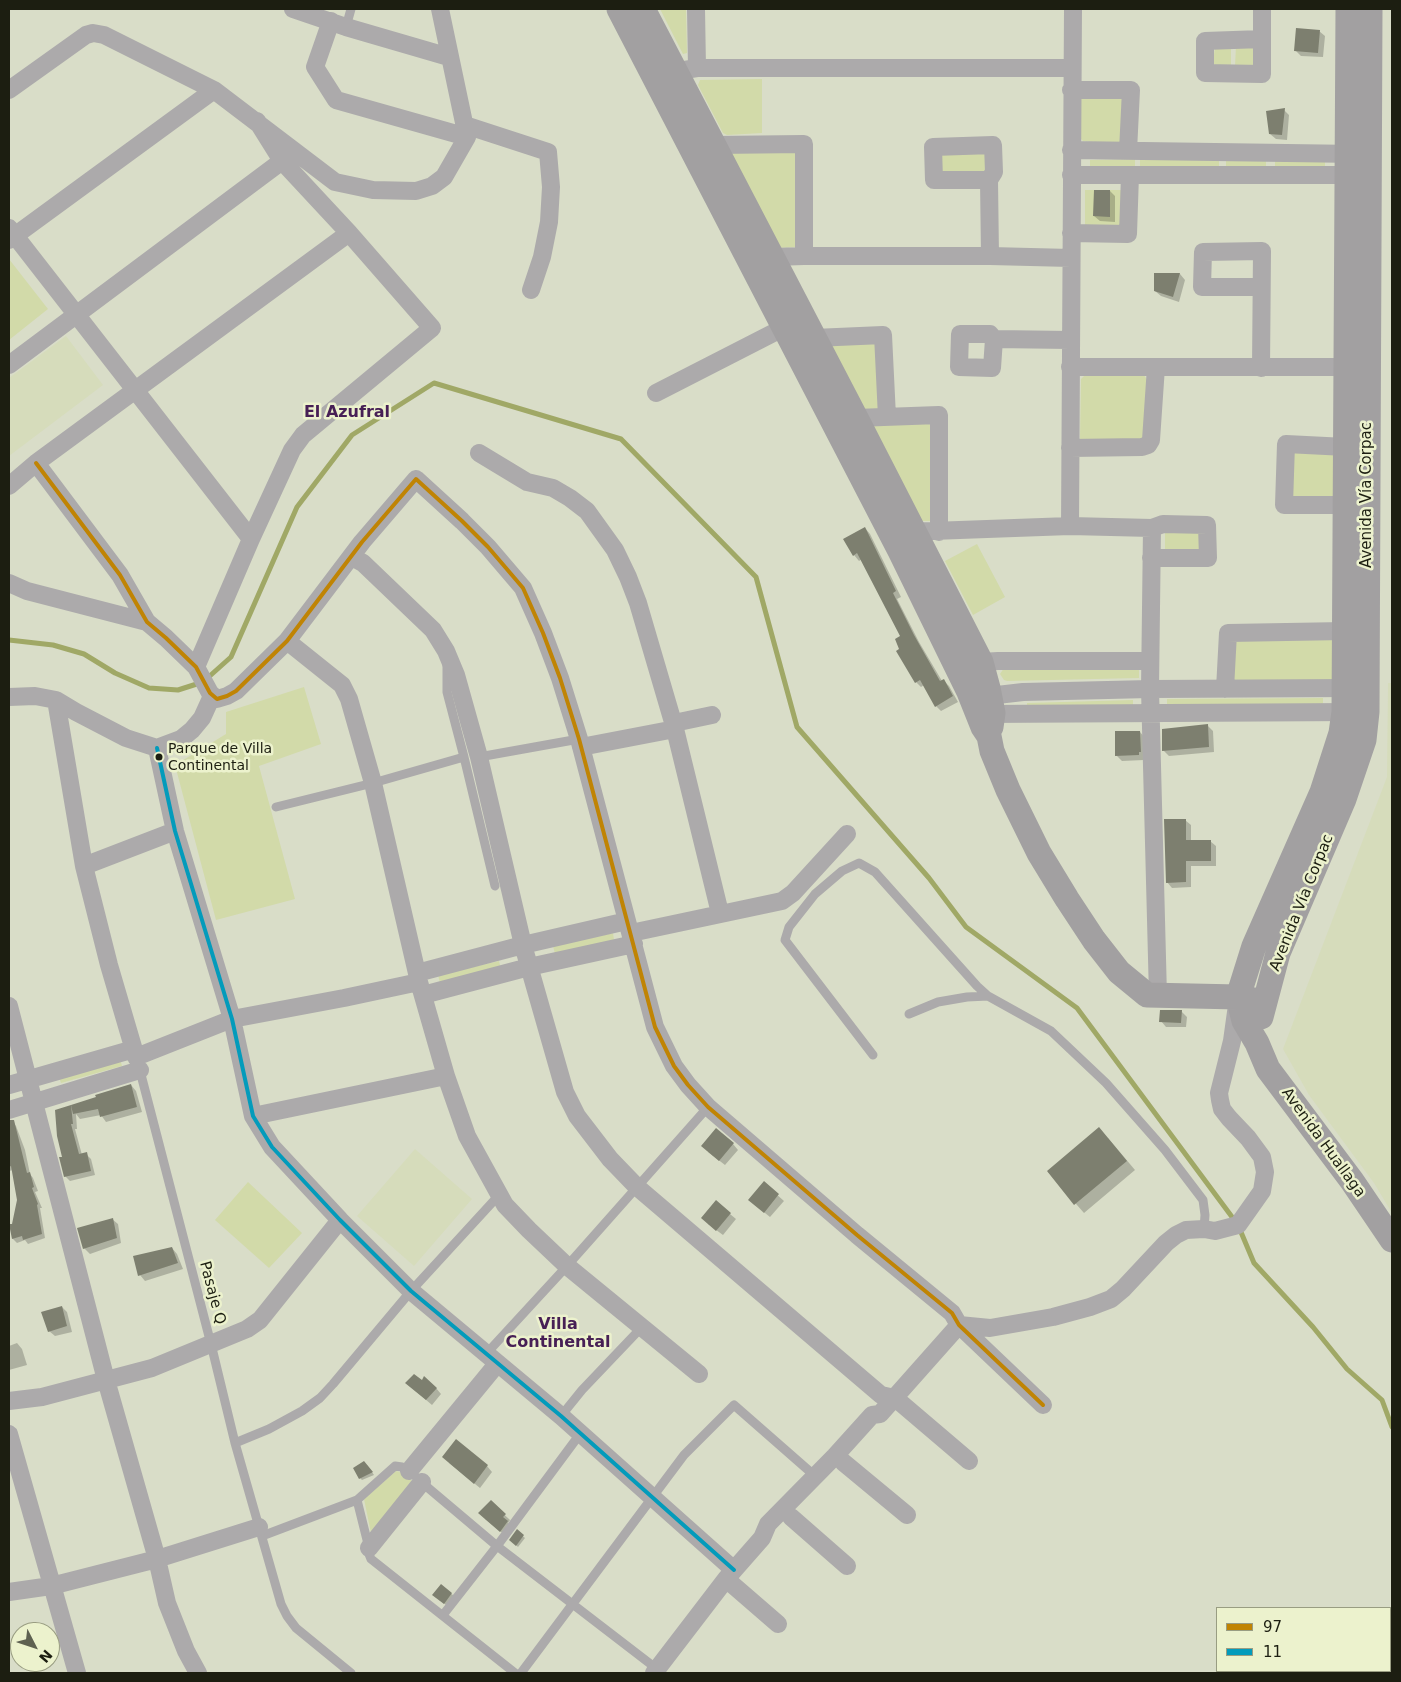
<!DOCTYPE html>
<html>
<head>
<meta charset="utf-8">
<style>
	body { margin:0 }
	#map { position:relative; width:1401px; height:1682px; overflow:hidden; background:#d9ddc8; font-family:"DejaVu Sans",sans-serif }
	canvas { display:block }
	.frame { position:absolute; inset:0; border:10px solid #1c1e11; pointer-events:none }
	.legend { position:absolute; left:1216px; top:1607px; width:175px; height:65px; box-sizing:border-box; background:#ecf2cd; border:1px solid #999d82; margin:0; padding:6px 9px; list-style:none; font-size:15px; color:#1c1e11 }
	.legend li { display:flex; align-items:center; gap:10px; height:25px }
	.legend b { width:25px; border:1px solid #999d82 }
	.north { position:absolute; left:10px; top:1622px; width:50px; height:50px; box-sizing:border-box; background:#ecf2cd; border:1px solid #999d82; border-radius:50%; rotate:131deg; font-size:14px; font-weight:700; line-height:20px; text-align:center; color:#1c1e11 }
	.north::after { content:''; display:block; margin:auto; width:18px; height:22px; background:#5e6151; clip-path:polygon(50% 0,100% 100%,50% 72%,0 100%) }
</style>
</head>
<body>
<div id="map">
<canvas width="1401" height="1682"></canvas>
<div class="frame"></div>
<ul class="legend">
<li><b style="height:6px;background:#c08404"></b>97</li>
<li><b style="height:6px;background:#039bbb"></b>11</li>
</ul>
<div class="north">N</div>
</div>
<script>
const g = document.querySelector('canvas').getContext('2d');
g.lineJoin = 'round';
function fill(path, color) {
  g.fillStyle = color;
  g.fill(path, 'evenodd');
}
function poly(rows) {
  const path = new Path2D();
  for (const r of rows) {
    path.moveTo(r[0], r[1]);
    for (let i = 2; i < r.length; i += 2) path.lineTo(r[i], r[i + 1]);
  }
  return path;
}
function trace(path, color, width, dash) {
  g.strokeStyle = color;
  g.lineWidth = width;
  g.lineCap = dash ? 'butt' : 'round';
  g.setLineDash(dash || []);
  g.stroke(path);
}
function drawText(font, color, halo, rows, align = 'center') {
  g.font = font + ' "DejaVu Sans",sans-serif';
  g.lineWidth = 5;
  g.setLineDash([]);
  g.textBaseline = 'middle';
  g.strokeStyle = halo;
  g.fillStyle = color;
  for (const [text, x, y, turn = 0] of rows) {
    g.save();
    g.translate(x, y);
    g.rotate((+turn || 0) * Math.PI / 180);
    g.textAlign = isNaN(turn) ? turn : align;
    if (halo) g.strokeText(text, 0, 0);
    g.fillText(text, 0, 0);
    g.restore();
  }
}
fill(poly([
	[66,336,103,385,9,456,9,378],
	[1388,683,1392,683,1392,1213,1374,1183,1309,1095,1283,1049,1387,777],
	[415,1149,472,1199,414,1266,357,1216]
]), '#d6dcbb');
fill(poly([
	[660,9,686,9,687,53,683,54],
	[1231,45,1231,67,1215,65,1213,63,1215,47],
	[1236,45,1253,46,1253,67,1235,67],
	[762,79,762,133,727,135,723,133,698,85,700,80],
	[1123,93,1120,144,1083,141,1080,138,1079,98],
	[939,148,986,148,989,172,940,177],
	[732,149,796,149,800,247,776,248,728,156],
	[1135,159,1135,166,1090,166,1090,160],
	[1140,159,1219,159,1219,166,1140,166],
	[1226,159,1266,160,1266,166,1226,166],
	[1275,160,1325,160,1325,167,1275,166],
	[1085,190,1123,190,1122,227,1085,227],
	[9,259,48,309,9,340],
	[877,339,879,409,862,412,827,349,832,341],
	[1086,374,1144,375,1149,383,1145,438,1141,441,1085,441,1080,439,1081,379],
	[931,421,934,521,918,521,869,425],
	[1288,449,1334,449,1333,500,1288,500],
	[1165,532,1201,532,1201,550,1165,550],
	[977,544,1005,597,973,615,945,561],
	[1332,634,1335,676,1331,681,1231,680,1230,635],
	[1139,667,1139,678,1007,681,1004,680,1000,674,1004,668],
	[304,687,321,744,259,766,295,899,216,920,175,765,226,734,226,712],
	[1323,698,1323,705,1167,705,1167,699],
	[1133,700,1133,705,1027,708,1027,703],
	[613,933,614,940,555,954,553,946],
	[499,961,501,969,440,983,438,975],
	[120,1059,122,1066,61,1083,59,1077],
	[248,1182,302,1233,269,1268,215,1220],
	[396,1471,400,1472,415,1483,371,1533,364,1499]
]), '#d2daa9');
fill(poly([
	[1319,31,1325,36,1323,57,1301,56,1295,50],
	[1284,110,1289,115,1287,140,1276,139,1270,134],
	[1110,191,1115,196,1115,222,1100,221,1094,216],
	[1155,274,1180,274,1185,280,1179,302,1161,296,1155,291],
	[865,528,870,534,901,597,897,599,919,642,942,681,943,680,949,686,958,702,941,711,936,706,924,685,921,687,916,682,901,649,902,637,862,559,859,561,854,555],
	[1207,725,1213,731,1214,752,1169,756,1163,750],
	[1140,732,1145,738,1144,760,1122,761,1116,755],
	[1185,820,1191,825,1191,841,1210,841,1216,846,1216,866,1191,866,1191,887,1172,888,1167,882],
	[1181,1011,1187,1017,1186,1027,1166,1027,1161,1021],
	[131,1085,136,1091,142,1112,106,1122,101,1115,80,1119,76,1114,77,1129,75,1129,82,1155,86,1154,91,1159,95,1175,70,1181,65,1176,64,1158,71,1106,74,1109],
	[9,1122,12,1122,16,1126,25,1150,30,1174,33,1178,38,1191,35,1192,42,1208,40,1208,45,1238,28,1244,25,1240,17,1243,13,1239,19,1200,13,1170,9,1171],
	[1108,1138,1135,1170,1084,1213,1048,1172],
	[733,1144,738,1150,725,1165,708,1152],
	[764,1183,784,1201,770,1217,755,1205],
	[730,1214,736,1219,723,1235,708,1224],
	[112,1219,118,1224,121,1243,90,1254,84,1248],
	[172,1248,177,1254,183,1269,145,1281,140,1275],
	[62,1307,67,1312,72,1332,55,1336,49,1331],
	[17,1343,22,1349,27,1365,9,1370,9,1346],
	[412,1388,436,1388,441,1394,432,1405],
	[449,1463,487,1466,492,1472,480,1488],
	[367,1465,374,1475,362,1480,360,1478],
	[491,1502,510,1520,508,1523,512,1528,506,1536,485,1519],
	[517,1531,525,1538,518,1547,511,1540],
	[441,1585,454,1596,446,1605,436,1597]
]), '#0003');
trace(poly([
	[9,640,53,645,84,654,115,673,149,688,178,690,203,682,231,657,297,507,352,435,434,383,621,439,756,577,797,727,929,878,966,927,1077,1008,1238,1225,1254,1263,1313,1327,1347,1369,1382,1400,1392,1427]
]), '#a0a866', 5);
fill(poly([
	[1296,28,1320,30,1318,53,1294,51],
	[1285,108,1282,135,1269,134,1266,111],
	[1094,190,1110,190,1110,217,1093,216],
	[1154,273,1180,273,1173,297,1154,291],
	[865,527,896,591,893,593,914,635,940,681,944,679,953,696,935,707,920,680,915,683,896,651,899,649,895,639,900,636,857,553,853,556,843,539],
	[1208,724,1209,747,1162,751,1162,729],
	[1115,731,1140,731,1141,752,1139,752,1139,755,1115,756],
	[1164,819,1186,819,1186,840,1211,840,1211,861,1186,861,1186,882,1166,883],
	[1160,1010,1182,1010,1181,1023,1159,1022],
	[131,1084,137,1107,100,1117,98,1109,73,1114,71,1105,96,1097,95,1095],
	[71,1105,73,1124,71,1124,79,1154,87,1152,91,1171,64,1177,59,1157,62,1157,57,1136,55,1110],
	[9,1120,14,1120,27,1173,30,1172,34,1187,32,1188,38,1204,37,1205,42,1234,23,1240,22,1236,12,1239,9,1224,12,1224,17,1200,11,1166,9,1167],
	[1099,1127,1127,1161,1074,1205,1047,1171],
	[716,1128,734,1143,719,1161,701,1146],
	[764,1181,779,1194,764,1213,748,1200],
	[716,1200,731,1213,716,1231,701,1218],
	[113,1218,117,1238,83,1249,77,1228],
	[172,1247,178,1263,138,1276,133,1256],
	[62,1306,67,1326,48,1332,41,1312],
	[414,1374,422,1380,424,1376,437,1388,426,1400,405,1383],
	[456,1439,488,1465,474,1484,442,1457],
	[364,1461,373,1472,359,1479,353,1468],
	[491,1500,506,1514,503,1517,508,1521,500,1532,478,1513],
	[517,1529,524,1535,516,1546,509,1540],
	[441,1584,452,1593,444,1604,432,1595]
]), '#7d7f6f');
trace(poly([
	[346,27,351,9],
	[464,757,495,886],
	[479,757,579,739],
	[276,807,373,783,464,757,447,692,447,666],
	[909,1014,938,1002,967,997,988,996],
	[873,1055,785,940,789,927,815,894,842,871,859,863,875,872,977,986,988,996,1051,1031,1106,1083,1165,1150,1203,1200,1205,1215,1204,1229],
	[139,1067,211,1344,235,1443,281,1604,287,1616,296,1628,351,1673],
	[486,1354,567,1266,708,1107],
	[561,1416,582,1390,642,1327],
	[235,1443,269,1429,302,1411,320,1398,333,1384,411,1291,500,1194],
	[420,1481,497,1546,657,1669],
	[357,1500,369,1548,369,1554,371,1559,515,1673],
	[262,1536,357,1500,395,1466,402,1467,410,1472],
	[443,1615,497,1546,580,1434],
	[521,1673,684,1455,734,1405,815,1476]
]), '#acaaab', 9);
trace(poly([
	[293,9,346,27,449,57],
	[696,9,697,68],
	[331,21,315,67,336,100,467,137],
	[1262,39,1205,41,1205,73,1262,74,1262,9],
	[666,73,697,68,1072,68],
	[9,90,86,35,93,33,104,35,214,90,335,182,373,190,416,191,432,186,444,177,467,137,440,9],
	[1071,90,1131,90,1128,151],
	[465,125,548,152,551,187,549,222,542,257,531,290],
	[714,145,804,144,804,256],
	[1071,150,1358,154],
	[1071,175,1358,175],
	[989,180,934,180,933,147,993,145,994,172,989,180,990,256],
	[9,228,251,539],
	[1071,233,1128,234,1130,175],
	[9,240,214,90],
	[762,261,772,257,804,256,990,256,1071,258],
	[814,338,883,335,887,417],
	[994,339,992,368,959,367,960,334,990,334,994,339,1070,340],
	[9,365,282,161],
	[1070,367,1358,367],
	[1261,368,1262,251,1203,252,1202,287,1261,287],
	[656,393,783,328],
	[856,418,939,415,939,532],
	[1070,448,1142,447,1148,445,1151,440,1156,367],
	[479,453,527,482,553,488,570,498,587,511,615,550,628,577,638,603,675,729,720,913],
	[36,463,120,575,147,622,166,638,196,667,210,693,217,699,227,696,236,691,287,641,362,542,416,479,462,521,488,547,523,588,543,633,560,678,579,739,655,1027,674,1066,688,1085,708,1107,857,1235,952,1313,959,1325,1043,1405],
	[9,486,36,463,349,233],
	[1346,505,1284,505,1286,444,1346,447],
	[1070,526,1073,9],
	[1152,528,1150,689,1158,996],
	[904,532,1070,526,1152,528,1163,524,1207,525,1208,558,1151,558],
	[352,557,363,563,433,630,446,651,456,675,479,757,523,945,565,1092,577,1116,610,1159,637,1187,881,1395,895,1398,969,1461],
	[9,583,27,591,147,622],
	[287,641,342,685,349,699,373,783,419,982,446,1076,467,1136,505,1205,529,1230,567,1266,699,1374],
	[981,662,998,661,1150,661],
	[196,667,251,539,292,450,303,435,432,328,349,233,282,161,257,121],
	[1225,689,1228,633,1345,631],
	[9,697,35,696,56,700,76,712,126,738,157,748,181,739,192,730,202,718,212,696],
	[980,697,1023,692,1150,689,1354,688],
	[56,700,84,866,109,965,136,1057,232,1019,344,998,419,982],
	[981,714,1355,712],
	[674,723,712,715],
	[581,747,675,729],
	[157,748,175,831,232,1019,253,1116,272,1147,340,1220,411,1291,561,1416,734,1570],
	[84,866,175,831],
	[631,933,782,901,793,893,847,834],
	[417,973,523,945,627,921],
	[423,995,529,967,634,944],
	[9,1006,106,1380,157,1559,167,1603,186,1651,198,1673],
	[9,1085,134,1049],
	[9,1110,140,1070],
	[253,1116,446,1076],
	[959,1325,990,1328,1053,1317,1090,1307,1111,1299,1123,1289,1166,1243,1176,1235,1186,1230,1204,1229,1215,1231,1238,1225,1262,1191,1265,1172,1262,1157,1248,1138,1229,1118,1222,1109,1220,1100,1219,1093,1232,1041,1237,1005],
	[9,1401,42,1397,152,1368,247,1329,260,1320,340,1220],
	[9,1434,77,1673],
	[843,1462,907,1515],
	[409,1471,497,1364],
	[791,1517,847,1566],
	[369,1548,422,1482],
	[726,1579,778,1624],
	[9,1592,51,1586,157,1559,259,1527],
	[654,1673,726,1579,762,1538,768,1524,835,1456,872,1415,880,1414,959,1325]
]), '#acaaab', 18);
trace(poly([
	[619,9,900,551,969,692,983,727,989,736,992,751,1008,790,1039,853,1067,899,1094,940,1119,972,1147,995,1238,997,1265,1002],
	[643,9,856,418,981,662,988,688,993,713,991,727],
	[1348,9,1344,712,1341,733,1322,792,1254,946,1238,997,1244,1021,1257,1043,1268,1069,1352,1181,1392,1240],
	[1261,1017,1278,953,1344,799,1364,740,1367,712,1370,9]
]), '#a2a0a1', 25);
trace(poly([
	[36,463,120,575,147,622,166,638,196,667,210,693,217,699,227,696,236,691,287,641,362,542,416,479,462,521,488,547,523,588,543,633,560,678,579,739,655,1027,674,1066,688,1085,708,1107,857,1235,952,1313,959,1325,1043,1405]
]), '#c08404', 4);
trace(poly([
	[157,748,175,831,232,1019,253,1116,272,1147,340,1220,411,1291,561,1416,734,1570]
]), '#039bbb', 4);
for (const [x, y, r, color] of [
	[159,757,4.5,"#1c1e11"]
]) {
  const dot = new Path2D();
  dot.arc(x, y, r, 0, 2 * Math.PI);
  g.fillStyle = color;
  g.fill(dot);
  trace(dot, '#ecf2cd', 2);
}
drawText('14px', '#1c1e11', '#ecf2cd', [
	["Parque de Villa",168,749],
	["Continental",168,766]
], 'left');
drawText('15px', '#1c1e11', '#ecf2cd', [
	["Avenida Vía Corpac",1367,495,-90],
	["Avenida Vía Corpac",1302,903,-68],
	["Avenida Huallaga",1323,1143,54],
	["Pasaje Q",212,1293,75]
]);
drawText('bold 16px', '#472055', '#ecf2cd', [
	["El Azufral",347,413],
	["Villa",558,1325],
	["Continental",558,1343]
]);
</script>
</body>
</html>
